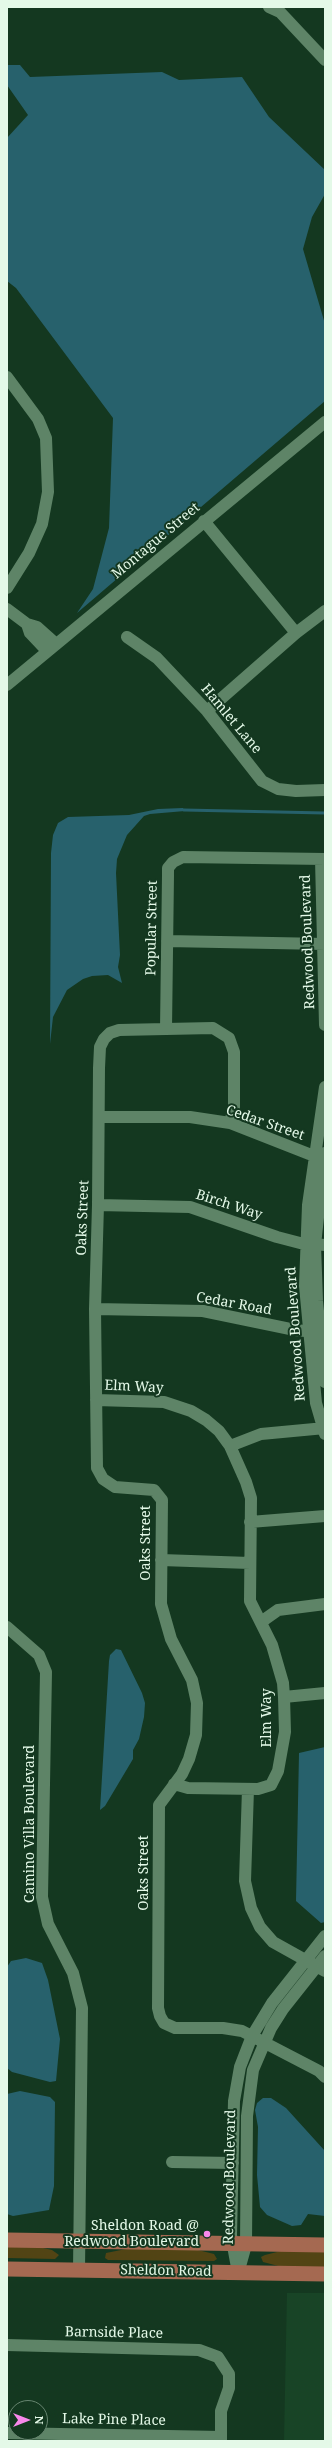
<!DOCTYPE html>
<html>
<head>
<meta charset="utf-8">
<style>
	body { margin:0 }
	#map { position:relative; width:332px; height:2448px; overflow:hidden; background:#143820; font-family:"Noto Serif",serif }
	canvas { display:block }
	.frame { position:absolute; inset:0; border:8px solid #e4f9e8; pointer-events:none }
	.north { position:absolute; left:8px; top:2400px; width:40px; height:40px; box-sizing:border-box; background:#143820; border:1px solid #678570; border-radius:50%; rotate:90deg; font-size:11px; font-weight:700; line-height:16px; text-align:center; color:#e4f9e8 }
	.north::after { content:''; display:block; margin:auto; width:14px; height:18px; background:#f888eb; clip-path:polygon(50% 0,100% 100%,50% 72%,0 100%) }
</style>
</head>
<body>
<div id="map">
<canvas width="332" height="2448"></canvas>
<div class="frame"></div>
<div class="north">N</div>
</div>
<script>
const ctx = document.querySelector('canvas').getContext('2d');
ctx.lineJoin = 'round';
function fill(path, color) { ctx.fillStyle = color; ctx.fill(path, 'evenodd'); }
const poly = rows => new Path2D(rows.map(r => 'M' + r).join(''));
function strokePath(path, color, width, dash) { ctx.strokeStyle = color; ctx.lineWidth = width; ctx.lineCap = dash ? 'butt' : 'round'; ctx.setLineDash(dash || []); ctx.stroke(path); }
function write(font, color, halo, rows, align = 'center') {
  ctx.font = font + ' "Noto Serif",serif'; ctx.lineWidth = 4; ctx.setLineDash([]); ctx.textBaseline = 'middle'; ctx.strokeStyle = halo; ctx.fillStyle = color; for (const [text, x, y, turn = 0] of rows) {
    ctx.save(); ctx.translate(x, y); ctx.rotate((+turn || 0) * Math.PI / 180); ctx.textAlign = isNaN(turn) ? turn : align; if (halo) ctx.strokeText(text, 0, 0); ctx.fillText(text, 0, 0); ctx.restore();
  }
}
const built = poly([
	[287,2293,325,2293,325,2441,284,2441]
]);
const green = poly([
	[7,2245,30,2245,52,2250,59,2255,55,2259,7,2258],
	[136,2247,190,2248,214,2254,217,2259,214,2261,108,2260,105,2258,106,2253],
	[281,2251,325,2251,325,2269,286,2268,263,2262,261,2257,265,2255]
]);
const water = poly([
	[7,65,20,65,30,77,162,72,179,80,242,77,269,117,325,170,325,194,312,217,303,249,325,324,325,401,77,613,93,589,109,528,113,418,16,288,7,281,7,138,28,115,7,85],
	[183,808,185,811,150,814,144,816,127,835,117,859,116,873,120,955,118,967,122,983,108,975,92,976,83,979,67,990,53,1017,50,1044,51,853,53,835,58,823,68,817,129,815,158,809],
	[116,1649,121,1650,142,1693,145,1703,144,1717,139,1739,133,1750,133,1759,105,1806,100,1810,109,1661,110,1655],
	[325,1747,325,1922,321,1923,296,1901,299,1753],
	[26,1958,42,1963,48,1980,60,2039,56,2081,50,2082,12,2072,7,2068,7,1967,11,1961],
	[20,2091,50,2097,55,2102,54,2186,49,2210,13,2216,7,2214,7,2094],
	[263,2098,271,2098,286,2108,325,2151,325,2216,308,2214,301,2225,292,2226,267,2215,260,2207,257,2175,258,2127,255,2110,257,2103]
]);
const stream = poly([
	[184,810,325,813]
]);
const minor = poly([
	[269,7,280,12,325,60],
	[7,377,38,419,46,438,48,492,42,524,29,553,7,588],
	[204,521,296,633],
	[7,609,27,624,37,627,56,644],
	[27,624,30,633,47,651],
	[127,637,157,658,207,711,262,781,278,789,296,791,325,790],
	[7,685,325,422],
	[207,711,296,633,325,611],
	[321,859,325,1025],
	[167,941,325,944],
	[166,1029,168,875,168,868,173,862,183,857,325,859],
	[325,1087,308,1205,305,1286,316,1403,325,1434],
	[100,1117,190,1117,230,1123,309,1154,325,1156],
	[230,1123,234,1107,234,1052,229,1038,213,1028,119,1030,110,1033,104,1039,100,1047,99,1068,98,1205,95,1309,97,1468,103,1479,115,1487,154,1490,162,1500,161,1604,171,1639,192,1680,197,1703,196,1735,189,1759,182,1774,159,1805,158,2008,160,2016,164,2023,175,2028,223,2028,242,2031,319,2071,325,2077],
	[325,1153,315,1245,317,1301,325,1382],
	[98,1205,190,1207,277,1237,300,1243,325,1245],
	[95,1309,203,1311,295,1330,325,1333],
	[96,1400,164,1402,191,1411,206,1420,219,1431,230,1446,246,1482,251,1498,250,1601,272,1645,283,1683,284,1697,285,1732,278,1771,271,1785,258,1789,188,1788,174,1784],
	[230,1446,261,1434,325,1428],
	[250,1522,325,1516],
	[161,1560,250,1563],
	[261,1622,278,1610,325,1604],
	[7,1627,39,1655,46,1672,42,1897,48,1924,73,1973,82,2008,79,2270],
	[284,1697,325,1693],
	[248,1789,245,1881,251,1908,260,1927,273,1942,325,1971],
	[172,2162,233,2163],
	[239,2270,246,2245,247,2116,253,2070,271,2028,283,2009,325,1956],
	[238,2273,231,2235,234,2101,240,2067,252,2036,272,2003,325,1936],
	[7,2345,199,2350,218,2357,229,2374,229,2388,221,2411,221,2441],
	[7,2433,221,2437]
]);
const major = poly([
	[7,2240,325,2245],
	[7,2269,325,2274]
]);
const markers = [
	[207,2234,4,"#f888eb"]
];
const streetNames = [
	["Montague Street",156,541,-40],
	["Hamlet Lane",231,719,50],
	["Popular Street",152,928,-89],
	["Redwood Boulevard",308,942,-92],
	["Cedar Street",265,1123,19],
	["Birch Way",229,1205,18],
	["Oaks Street",83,1218,-88],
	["Cedar Road",234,1304,10],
	["Redwood Boulevard",296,1334,-94],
	["Elm Way",134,1387,3],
	["Oaks Street",146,1543,-90],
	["Elm Way",267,1718,-90],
	["Camino Villa Boulevard",30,1824,-90],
	["Oaks Street",144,1873,-90],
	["Redwood Boulevard",230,2177,-89],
	["Sheldon Road",166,2271,1],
	["Barnside Place",114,2333,1],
	["Lake Pine Place",114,2420,1]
];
const poiNames = [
	["Sheldon Road @",199,2226],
	["Redwood Boulevard",199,2242]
];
fill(built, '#184426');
fill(green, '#524414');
fill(water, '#27616c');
strokePath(stream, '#27616c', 3);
strokePath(minor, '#5e8467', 12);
strokePath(major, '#a56951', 15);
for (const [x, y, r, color] of markers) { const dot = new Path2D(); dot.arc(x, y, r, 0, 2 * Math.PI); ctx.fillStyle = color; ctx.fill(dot); strokePath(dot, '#143820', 1.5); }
write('14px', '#e4f9e8', '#143820', streetNames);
write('14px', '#e4f9e8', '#143820', poiNames, 'right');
</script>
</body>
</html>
